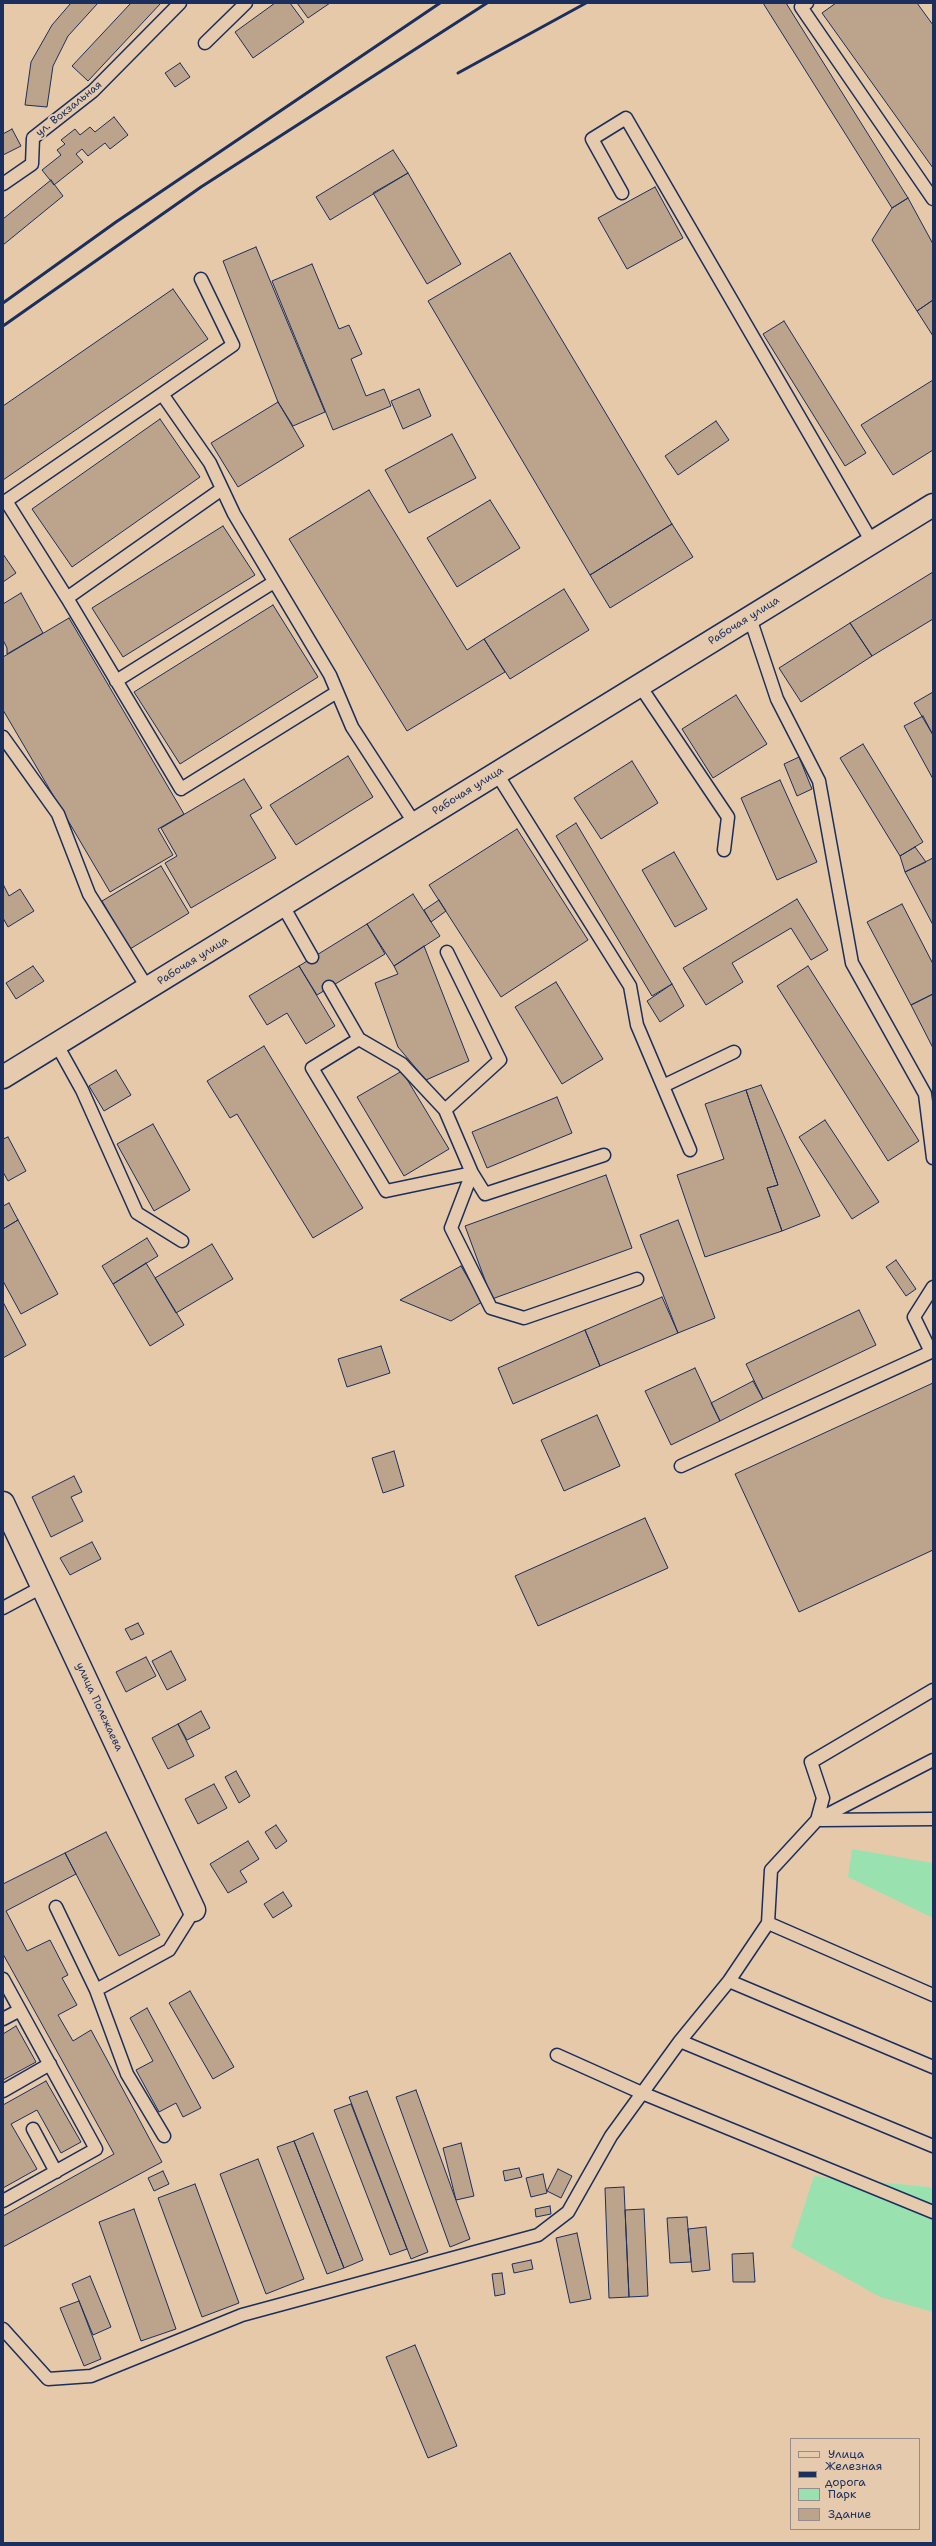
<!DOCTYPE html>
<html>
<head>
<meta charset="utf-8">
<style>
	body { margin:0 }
	#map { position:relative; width:936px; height:2546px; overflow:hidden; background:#e6c9a9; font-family:"Shantell Sans",sans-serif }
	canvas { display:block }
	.frame { position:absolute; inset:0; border:4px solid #1b2f5e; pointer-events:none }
	.legend { position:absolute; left:790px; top:2438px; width:130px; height:92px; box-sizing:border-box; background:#e5caad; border:1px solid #948c8d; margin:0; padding:5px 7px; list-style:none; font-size:12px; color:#1b2f5e }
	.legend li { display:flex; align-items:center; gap:8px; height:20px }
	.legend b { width:20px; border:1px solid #948c8d }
</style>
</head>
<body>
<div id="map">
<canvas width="936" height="2546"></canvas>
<div class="frame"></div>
<ul class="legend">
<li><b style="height:5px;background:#e5caad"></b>Улица</li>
<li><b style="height:5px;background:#1b2f5e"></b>Железная дорога</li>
<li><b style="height:11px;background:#99e2b0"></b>Парк</li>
<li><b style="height:11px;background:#bca38c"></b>Здание</li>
</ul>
</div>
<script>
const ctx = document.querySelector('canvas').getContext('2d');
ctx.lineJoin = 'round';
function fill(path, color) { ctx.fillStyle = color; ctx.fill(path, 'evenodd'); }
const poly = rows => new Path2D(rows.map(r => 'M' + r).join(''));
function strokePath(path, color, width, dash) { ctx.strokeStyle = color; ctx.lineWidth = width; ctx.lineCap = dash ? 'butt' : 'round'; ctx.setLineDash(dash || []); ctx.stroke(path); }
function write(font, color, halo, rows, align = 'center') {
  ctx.font = font + ' "Shantell Sans",sans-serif'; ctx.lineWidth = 4; ctx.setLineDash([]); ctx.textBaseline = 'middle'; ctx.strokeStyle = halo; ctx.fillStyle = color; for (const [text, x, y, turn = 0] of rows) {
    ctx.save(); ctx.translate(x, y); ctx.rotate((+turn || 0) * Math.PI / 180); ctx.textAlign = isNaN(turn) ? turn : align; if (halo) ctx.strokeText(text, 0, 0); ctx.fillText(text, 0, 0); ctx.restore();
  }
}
const green = poly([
	[852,1849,933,1863,933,1918,848,1877],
	[814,2176,929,2187,933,2189,933,2312,880,2297,791,2247]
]);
const building = poly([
	[71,3,98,3,68,36,53,66,47,107,25,105,31,62,52,25,71,3],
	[131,3,161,3,88,81,72,66,131,3],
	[275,3,290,3,304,22,253,58,235,32,275,3],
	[297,3,330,3,308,18,297,3],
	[763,3,786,3,908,198,892,208,763,3],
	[836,3,917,3,933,25,933,168,822,13,836,3],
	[180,63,190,77,175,87,165,73,180,63],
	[114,117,128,135,110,149,105,143,88,156,82,149,76,154,83,162,54,185,42,170,61,155,57,150,65,144,61,140,75,129,80,135,90,127,95,132,114,117],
	[12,129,21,146,3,155,3,134,12,129],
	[393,150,408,173,330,220,316,197,393,150],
	[408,173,461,264,427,284,373,193,408,173],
	[51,180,63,196,3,245,3,219,51,180],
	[655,187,683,238,627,269,598,218,655,187],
	[908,198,933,244,933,300,917,311,872,240,892,208,908,198],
	[256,247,325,412,293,426,278,402,223,261,256,247],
	[510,253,672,524,590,575,428,301,510,253],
	[312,264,339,329,349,325,362,354,351,359,366,396,384,389,391,406,333,430,272,281,312,264],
	[173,289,208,339,3,480,3,406,173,289],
	[933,300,933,336,917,311,933,300],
	[784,321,866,453,845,466,763,334,784,321],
	[933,380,933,450,893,475,861,425,933,380],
	[419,389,431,416,403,429,391,401,419,389],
	[278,402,304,446,238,487,211,443,278,402],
	[160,419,200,477,72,567,32,509,160,419],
	[716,421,729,440,678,475,665,456,716,421],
	[452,434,476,478,409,513,385,470,452,434],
	[369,490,467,650,484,639,505,672,407,731,289,539,369,490],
	[490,500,520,548,457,587,427,538,490,500],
	[672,524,693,557,610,608,590,575,672,524],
	[223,526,255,575,123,657,92,608,223,526],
	[3,554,16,573,3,582,3,554],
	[933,572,933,619,872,656,850,623,933,572],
	[564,589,589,630,510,679,484,639,564,589],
	[21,593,43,633,7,654,7,648,3,640,3,604,21,593],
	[273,605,318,677,180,764,134,692,273,605],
	[69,618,184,814,158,829,173,855,110,892,3,710,3,657,69,618],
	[850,623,872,656,801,702,779,668,850,623],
	[933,692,933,735,914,703,933,692],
	[736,695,767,744,713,778,682,729,736,695],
	[923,716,933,735,933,779,904,726,923,716],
	[863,744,923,842,900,856,840,758,863,744],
	[348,756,373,797,296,845,270,805,348,756],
	[799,757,812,789,797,796,784,764,799,757],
	[632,761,658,803,601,839,574,798,632,761],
	[244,779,262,808,250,815,276,858,191,908,165,863,177,856,161,828,244,779],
	[780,780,817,862,777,880,741,798,780,780],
	[576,823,672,984,652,996,556,836,576,823],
	[517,829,588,940,501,997,429,885,517,829],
	[915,847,926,862,905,872,900,856,915,847],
	[674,852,707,909,675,927,642,870,674,852],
	[933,858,933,925,905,872,933,858],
	[161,866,189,913,130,949,102,901,161,866],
	[3,884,9,896,20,889,34,911,8,927,3,918,3,884],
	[413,894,440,936,394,966,367,924,413,894],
	[797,899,828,950,811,960,791,928,732,963,743,982,706,1005,683,968,797,899],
	[439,900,446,911,431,922,424,910,439,900],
	[902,904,933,964,933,994,911,1005,867,922,902,904],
	[367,924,385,954,317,995,299,966,367,924],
	[424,946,469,1061,426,1080,398,1047,375,983,398,974,394,966,424,946],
	[33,966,44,981,16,999,6,983,33,966],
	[299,966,335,1026,306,1044,287,1013,267,1025,249,996,299,966],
	[808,966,919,1141,888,1161,777,986,808,966],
	[556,982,603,1059,562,1084,515,1007,556,982],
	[672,984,684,1006,660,1022,647,1001,672,984],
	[933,994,933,1048,911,1005,933,994],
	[264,1046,363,1208,313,1238,237,1114,230,1118,207,1081,264,1046],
	[116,1070,131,1095,104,1111,89,1086,116,1070],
	[402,1071,449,1149,404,1176,357,1097,402,1071],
	[761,1085,820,1216,782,1231,767,1188,778,1185,746,1090,761,1085],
	[746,1090,778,1185,767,1188,782,1231,705,1257,677,1175,724,1159,705,1104,746,1090],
	[557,1097,572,1133,487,1168,472,1132,557,1097],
	[825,1120,879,1202,852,1219,799,1137,825,1120],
	[153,1124,190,1190,154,1211,117,1144,153,1124],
	[8,1137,26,1171,8,1181,3,1172,3,1139,8,1137],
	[606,1175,632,1248,492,1299,465,1226,606,1175],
	[9,1203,18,1220,3,1229,3,1206,9,1203],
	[18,1220,58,1294,21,1314,3,1281,3,1229,18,1220],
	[678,1220,715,1318,678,1333,640,1235,678,1220],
	[147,1238,158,1256,113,1284,102,1266,147,1238],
	[212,1244,233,1279,176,1313,155,1278,212,1244],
	[896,1260,916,1289,906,1296,886,1267,896,1260],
	[146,1263,184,1325,150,1346,113,1284,146,1263],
	[461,1266,482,1302,451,1321,400,1300,461,1266],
	[662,1297,678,1333,600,1366,585,1330,662,1297],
	[3,1302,26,1345,3,1358,3,1302],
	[859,1310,876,1345,763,1399,746,1364,859,1310],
	[585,1330,600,1366,513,1404,498,1368,585,1330],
	[381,1346,390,1373,347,1387,338,1359,381,1346],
	[695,1368,720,1421,671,1445,645,1391,695,1368],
	[753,1381,763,1399,720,1421,711,1403,753,1381],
	[933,1383,933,1550,799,1612,735,1474,933,1383],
	[597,1415,620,1466,564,1491,541,1440,597,1415],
	[394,1451,404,1486,383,1493,372,1458,394,1451],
	[74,1476,82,1492,71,1497,83,1521,51,1537,32,1497,74,1476],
	[645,1518,668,1568,538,1626,515,1576,645,1518],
	[92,1542,101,1559,70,1575,60,1558,92,1542],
	[138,1623,144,1634,131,1640,125,1629,138,1623],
	[171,1651,186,1680,167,1690,152,1661,171,1651],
	[146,1657,156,1676,126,1692,116,1672,146,1657],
	[201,1711,210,1728,187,1740,178,1724,201,1711],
	[178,1724,194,1756,168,1769,152,1738,178,1724],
	[236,1771,250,1796,239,1803,225,1777,236,1771],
	[214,1784,227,1808,198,1824,185,1799,214,1784],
	[276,1825,287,1841,276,1849,265,1832,276,1825],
	[106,1832,160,1935,119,1956,65,1853,106,1832],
	[248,1841,259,1859,240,1871,247,1882,228,1893,210,1864,248,1841],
	[65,1853,76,1874,6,1911,27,1951,50,1940,68,1975,62,1978,77,2005,58,2015,73,2041,91,2030,162,2162,3,2247,3,2216,114,2154,3,1954,3,1884,65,1853],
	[283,1892,292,1906,273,1918,264,1904,283,1892],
	[190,1991,234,2067,213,2079,169,2003,190,1991],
	[147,2008,201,2108,183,2117,176,2103,159,2112,136,2070,153,2061,130,2018,147,2008],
	[16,2026,36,2062,3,2080,3,2034,16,2026],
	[46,2081,81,2142,61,2153,37,2110,11,2124,37,2169,3,2188,3,2105,46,2081],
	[416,2090,470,2239,450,2247,396,2097,416,2090],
	[367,2091,428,2252,411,2259,349,2097,367,2091],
	[351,2104,407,2249,390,2255,334,2110,351,2104],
	[313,2133,363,2260,344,2268,294,2141,313,2133],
	[294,2141,344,2268,327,2274,277,2147,294,2141],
	[461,2143,474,2196,456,2200,443,2148,461,2143],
	[258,2159,304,2279,266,2294,220,2174,258,2159],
	[519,2168,522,2177,505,2181,503,2171,519,2168],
	[558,2169,572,2176,561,2198,547,2191,558,2169],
	[163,2171,169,2184,154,2191,148,2178,163,2171],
	[543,2174,547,2193,531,2197,526,2178,543,2174],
	[195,2184,239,2303,202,2317,158,2198,195,2184],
	[624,2187,629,2297,609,2298,605,2188,624,2187],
	[550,2206,551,2214,536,2217,535,2209,550,2206],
	[134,2209,176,2329,141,2341,99,2222,134,2209],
	[644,2209,648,2296,629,2297,625,2210,644,2209],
	[687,2217,691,2262,670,2263,667,2218,687,2217],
	[706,2227,710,2270,692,2272,688,2229,706,2227],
	[577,2233,591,2299,570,2303,556,2238,577,2233],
	[753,2253,755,2282,733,2282,732,2254,753,2253],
	[531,2260,533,2269,514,2273,512,2264,531,2260],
	[502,2273,505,2294,495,2296,492,2274,502,2273],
	[90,2276,111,2327,93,2335,72,2284,90,2276],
	[79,2301,101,2359,84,2366,60,2308,79,2301],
	[415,2345,457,2446,428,2458,386,2357,415,2345]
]);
const service = poly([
	[807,3,801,7,933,199],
	[205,43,246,3],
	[3,184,32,164,33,138,93,91,180,3],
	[622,193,592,139,626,118,872,542],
	[201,279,233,345,162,394,210,463,234,514,330,675,352,727,415,824],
	[6,501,67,598,181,789,337,692],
	[3,503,162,394],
	[67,598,222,489],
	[750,618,777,699,819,781,852,963,925,1094,933,1158],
	[116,681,274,582],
	[640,686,728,817,724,850],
	[3,737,58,814,89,894,148,989],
	[497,774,630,986,637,1025,690,1150],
	[283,906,312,957],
	[329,987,359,1039,312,1068,386,1191,472,1173,485,1194,604,1155],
	[359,1039,402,1064,445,1110,472,1173,451,1228,491,1308,524,1318,637,1279],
	[57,1045,82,1090,137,1213,182,1241],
	[663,1086,734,1052],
	[445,1110,500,1060,447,952],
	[931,1352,914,1317,933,1287],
	[681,1466,933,1351],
	[3,1608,42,1587],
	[817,1820,933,1760],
	[821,1820,933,1819],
	[56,1907,96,1990,127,2074,164,2136],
	[768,1923,933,1995],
	[3,1979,96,2149,3,2201],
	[729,1981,933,2067],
	[96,1990,169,1950,194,1910],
	[3,2019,20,2010],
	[680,2041,933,2146],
	[557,2055,642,2093,933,2212],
	[3,2091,50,2064],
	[33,2129,56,2172],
	[3,2329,48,2379,91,2376,242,2315,538,2235,568,2212,611,2136,680,2041,729,1981,768,1923,771,1870,817,1820,823,1798,811,1762,933,1690]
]);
const minor = poly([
	[3,1503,194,1910]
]);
const tertiary = poly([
	[3,1077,933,505]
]);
const rail = poly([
	[458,73,586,3],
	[3,303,116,222,440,3],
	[3,326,201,187,487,3]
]);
const streetNames = [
	["ул. Вокзальная",69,109,-39],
	["Рабочая улица",744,621,-32],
	["Рабочая улица",468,791,-32],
	["Рабочая улица",193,961,-32],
	["улица Полежаева",99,1707,65]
];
fill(green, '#99e2b0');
fill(building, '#bca38c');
strokePath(building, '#1b2f5e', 1);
strokePath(service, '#1b2f5e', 15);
strokePath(minor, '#1b2f5e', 25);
strokePath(tertiary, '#1b2f5e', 25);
strokePath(service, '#e5caad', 12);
strokePath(minor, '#e5caad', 22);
strokePath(tertiary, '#e5caad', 22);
strokePath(rail, '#1b2f5e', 3);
write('11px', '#1b2f5e', '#e5caad', streetNames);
</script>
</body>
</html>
